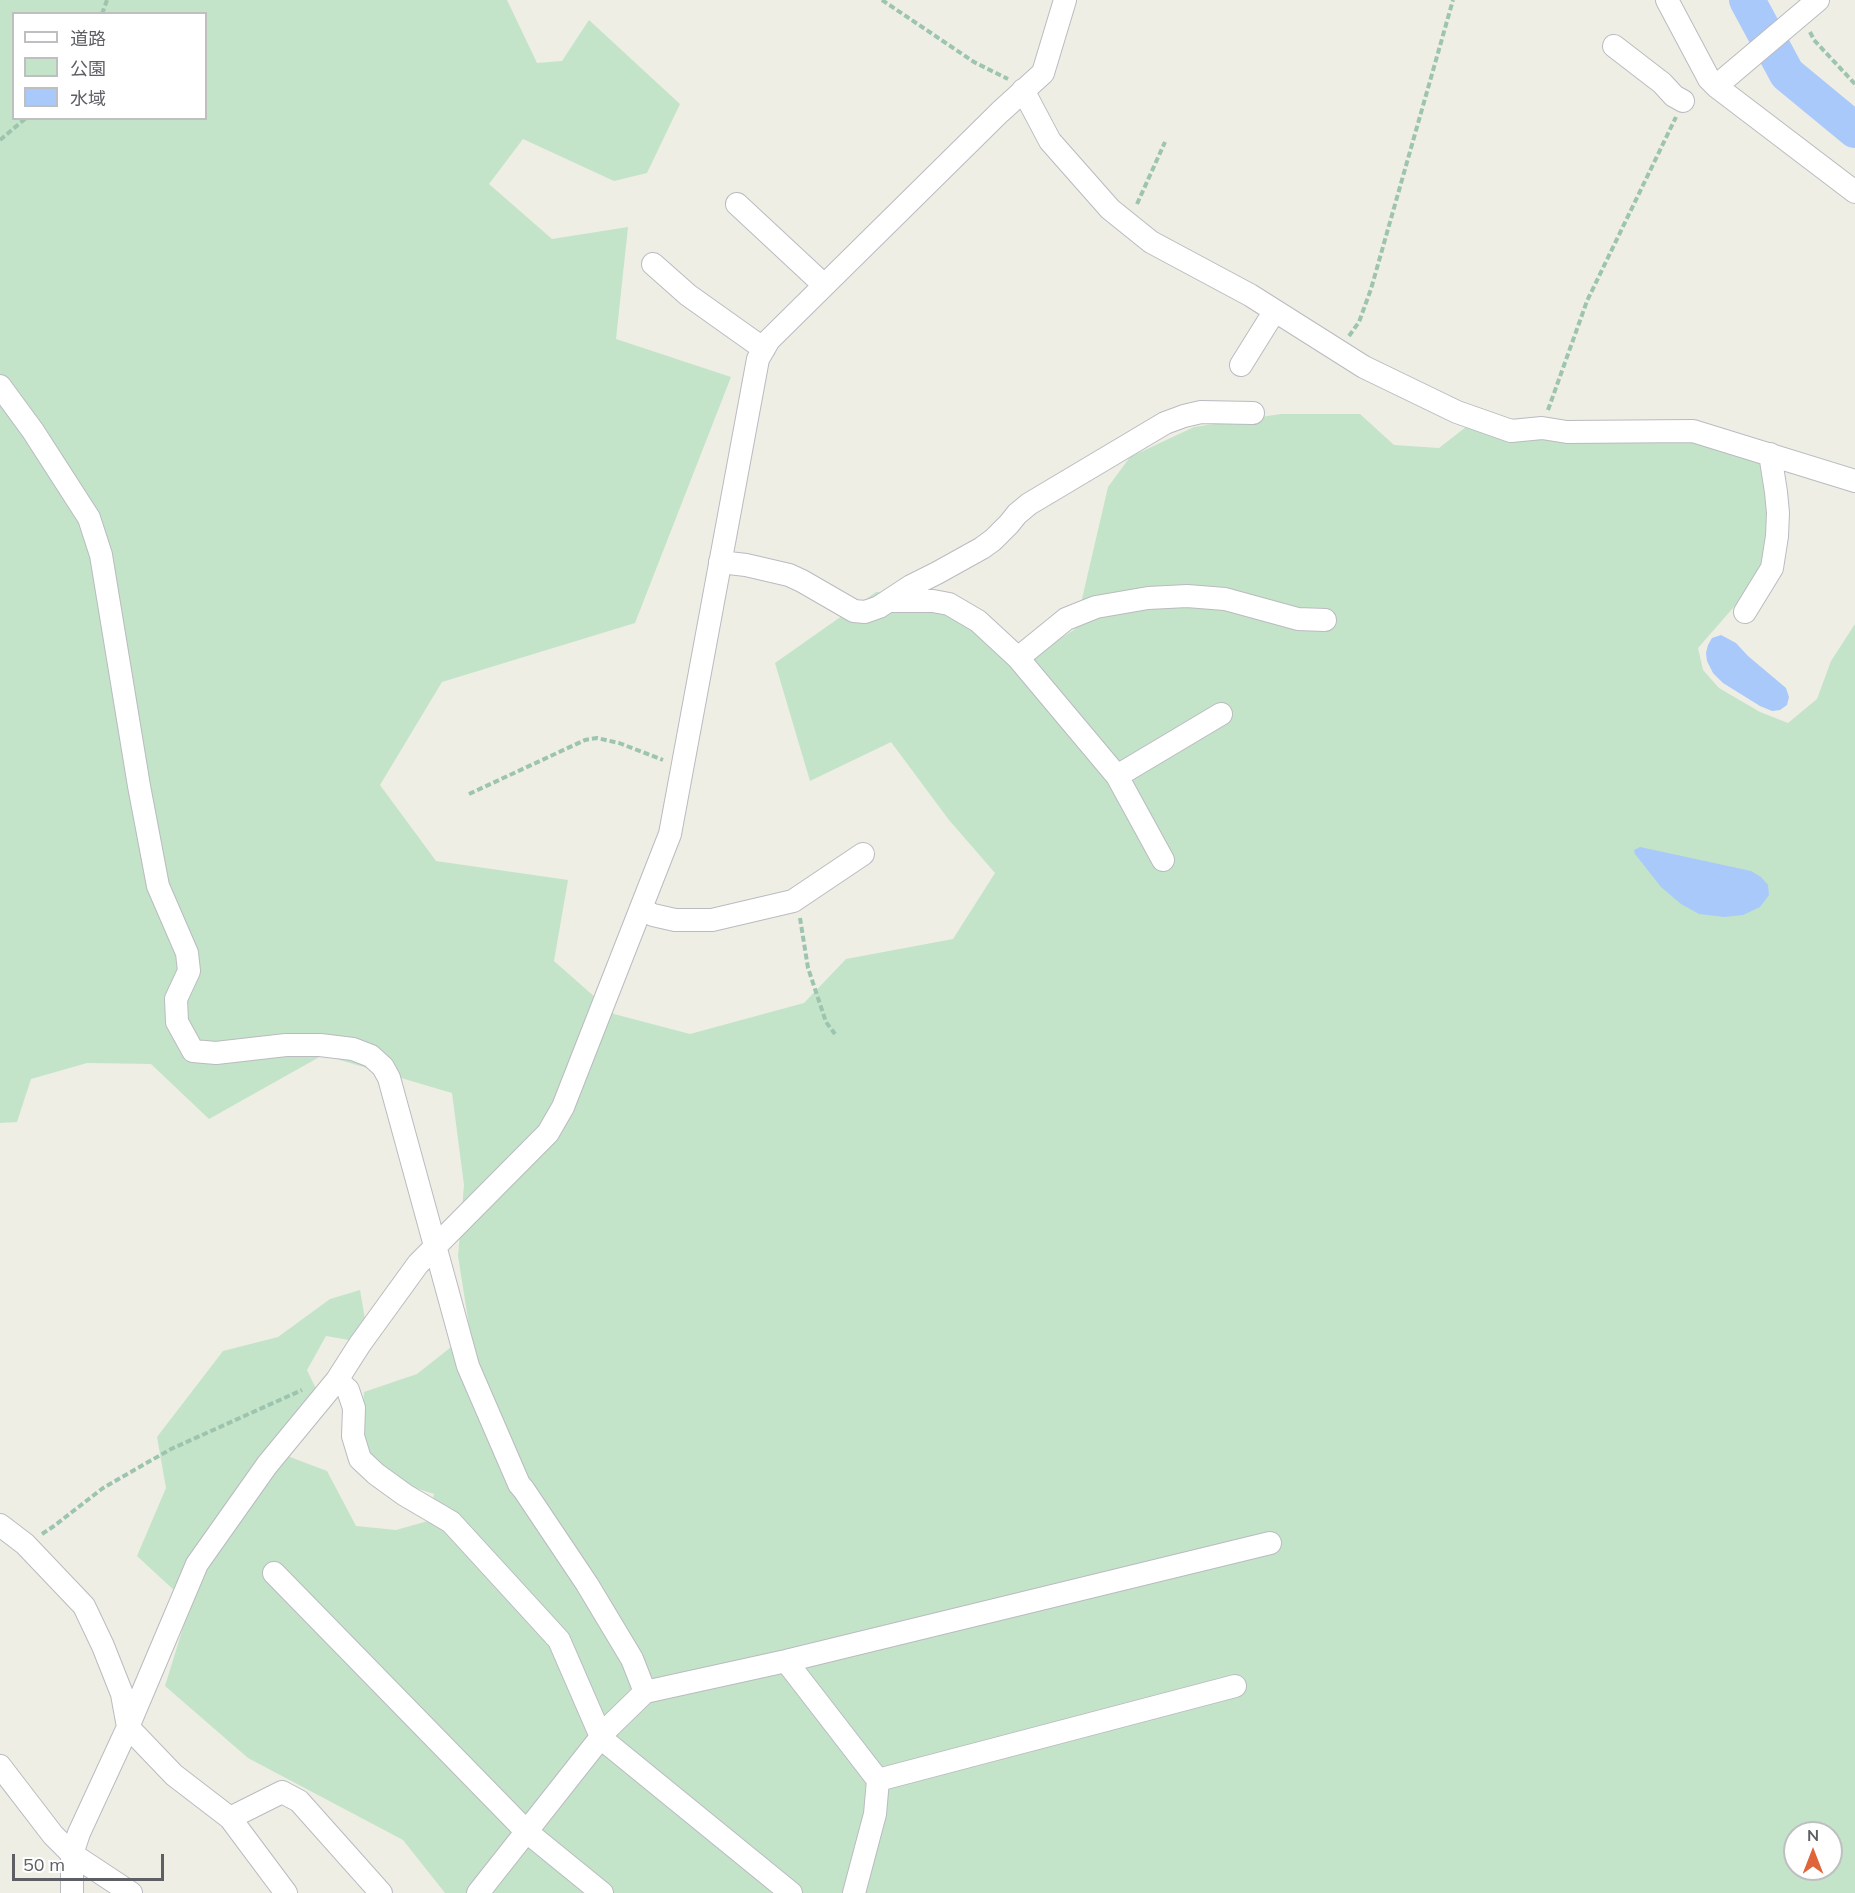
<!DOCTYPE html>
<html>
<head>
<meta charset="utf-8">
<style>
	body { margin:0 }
	#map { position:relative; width:1855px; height:1893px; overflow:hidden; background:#eeeee5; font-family:Mulish,"Noto Sans JP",sans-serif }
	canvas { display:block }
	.legend { position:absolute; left:12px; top:12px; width:195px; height:108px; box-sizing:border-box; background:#fff; border:2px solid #bebfc1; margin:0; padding:8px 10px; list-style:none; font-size:18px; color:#5d5f65 }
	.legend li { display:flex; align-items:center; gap:12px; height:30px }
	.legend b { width:30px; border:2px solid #bebfc1 }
	.north { position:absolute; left:1783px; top:1821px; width:60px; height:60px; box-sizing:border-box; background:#fff; border:2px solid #bebfc1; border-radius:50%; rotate:0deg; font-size:16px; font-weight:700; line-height:24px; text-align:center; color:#5d5f65 }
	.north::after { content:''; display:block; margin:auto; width:21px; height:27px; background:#df643a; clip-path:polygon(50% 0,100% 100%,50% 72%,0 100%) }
	.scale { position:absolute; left:12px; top:1854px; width:152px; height:27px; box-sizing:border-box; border:3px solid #5d5f65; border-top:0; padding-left:8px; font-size:18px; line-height:21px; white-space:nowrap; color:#5d5f65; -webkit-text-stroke:4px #fff; paint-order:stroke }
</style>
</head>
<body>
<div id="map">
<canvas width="1855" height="1893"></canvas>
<ul class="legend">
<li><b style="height:8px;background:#fff"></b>道路</li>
<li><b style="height:16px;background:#c3e4c9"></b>公園</li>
<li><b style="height:16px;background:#a9c9fa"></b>水域</li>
</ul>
<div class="north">N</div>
<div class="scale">50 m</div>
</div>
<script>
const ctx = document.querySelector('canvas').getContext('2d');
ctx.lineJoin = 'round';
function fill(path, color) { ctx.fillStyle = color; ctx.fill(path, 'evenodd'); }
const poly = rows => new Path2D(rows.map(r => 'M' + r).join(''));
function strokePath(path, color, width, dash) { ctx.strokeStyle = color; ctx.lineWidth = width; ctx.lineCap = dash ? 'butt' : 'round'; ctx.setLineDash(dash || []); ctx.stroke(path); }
const green = poly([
	[0,0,507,0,537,63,562,61,589,20,680,104,647,173,614,181,523,139,489,184,552,239,628,227,616,339,731,377,635,623,442,682,380,785,436,861,568,880,554,961,614,1014,690,1034,804,1003,846,959,953,939,995,873,949,820,891,742,810,781,775,663,876,592,944,596,1016,668,1075,629,1108,487,1130,457,1194,427,1281,414,1360,414,1394,445,1439,448,1466,427,1592,441,1691,436,1766,457,1773,493,1768,568,1698,648,1703,670,1719,688,1760,712,1788,723,1817,699,1831,661,1855,624,1855,1893,445,1893,403,1840,248,1758,165,1686,190,1605,137,1556,166,1488,157,1437,223,1351,278,1337,330,1299,360,1290,365,1319,349,1340,326,1336,307,1370,319,1395,279,1443,290,1457,327,1471,356,1526,396,1530,428,1521,434,1494,403,1484,381,1469,365,1447,361,1433,364,1392,417,1374,470,1332,458,1256,464,1185,452,1093,323,1055,209,1119,151,1064,87,1063,31,1079,17,1122,0,1123],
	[14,14,206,14,206,118,14,118],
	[1795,1833,1831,1833,1831,1869,1795,1869]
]);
const water = poly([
	[1721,635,1736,643,1748,656,1786,688,1789,697,1787,705,1780,710,1772,711,1760,706,1723,683,1713,673,1707,661,1706,653,1708,645,1712,638],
	[1640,847,1751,871,1761,877,1768,885,1769,895,1760,907,1743,915,1724,917,1699,914,1681,904,1661,887,1635,854,1634,850]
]);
const river = poly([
	[1747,0,1787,74,1855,130]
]);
const path = poly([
	[882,0,974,62,1008,79],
	[102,14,107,0],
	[1810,32,1814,40,1855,84],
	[0,140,26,118],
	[1137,204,1165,142],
	[1349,336,1359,322,1371,289,1453,0],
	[1548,410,1587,301,1676,117],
	[469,794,585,740,597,738,619,743,663,760],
	[800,918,808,968,826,1022,835,1034],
	[42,1534,54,1526,103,1488,171,1449,302,1390]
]);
const minor = poly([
	[1667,0,1709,79,1717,87,1855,192],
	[1614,46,1662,83,1674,96,1683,101],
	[1721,82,1818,0],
	[1023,90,1050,141,1110,209,1151,242,1250,295,1364,367,1457,412,1511,431,1542,428,1567,432,1693,431,1855,481],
	[737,204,824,285],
	[653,264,688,295,764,349],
	[1241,365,1274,312],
	[0,386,33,431,89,518,101,555,139,786,158,886,187,953,189,971,176,999,177,1022,193,1051,216,1053,286,1045,320,1045,353,1049,371,1056,383,1067,389,1078,468,1366,519,1484,524,1490,587,1584,632,1659,645,1692],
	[720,562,746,565,789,575,802,581,854,611,865,612,879,607,911,586,937,573,982,548,993,540,1009,524,1017,514,1029,504,1165,423,1184,416,1201,412,1253,413],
	[889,601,933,601,949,604,978,621,1018,658,1117,776,1163,860],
	[1745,612,1772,568,1777,536,1778,513,1776,492,1770,454],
	[1018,658,1066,619,1096,607,1148,598,1187,596,1225,599,1298,619,1325,620],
	[1117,776,1221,714],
	[641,909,653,915,675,920,712,920,793,901,863,854],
	[337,1380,348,1390,354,1408,353,1436,360,1459,376,1474,405,1495,451,1522,559,1640,602,1739,791,1893],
	[0,1525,25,1544,84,1606,103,1646,122,1694,128,1727,174,1775,230,1818,286,1893],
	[274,1573,527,1832,602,1893],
	[786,1661,878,1780,875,1814,854,1893],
	[0,1766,53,1835,72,1854,131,1893],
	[878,1780,1235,1686],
	[230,1818,282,1792,299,1801,381,1893],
	[72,1893,72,1854,79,1833,128,1727,197,1564,267,1465,337,1380,360,1344,418,1264,548,1133,563,1107,670,834,758,359,769,340,1000,112,1043,73,1065,0],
	[478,1893,609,1727,645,1692,786,1661,1270,1543]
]);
fill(green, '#c3e4c9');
fill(water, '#a9c9fa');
strokePath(river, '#a9c9fa', 36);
strokePath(minor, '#babbc0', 24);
strokePath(path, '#9dc4af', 4, [6, 3]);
strokePath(minor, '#fff', 22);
</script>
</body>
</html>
